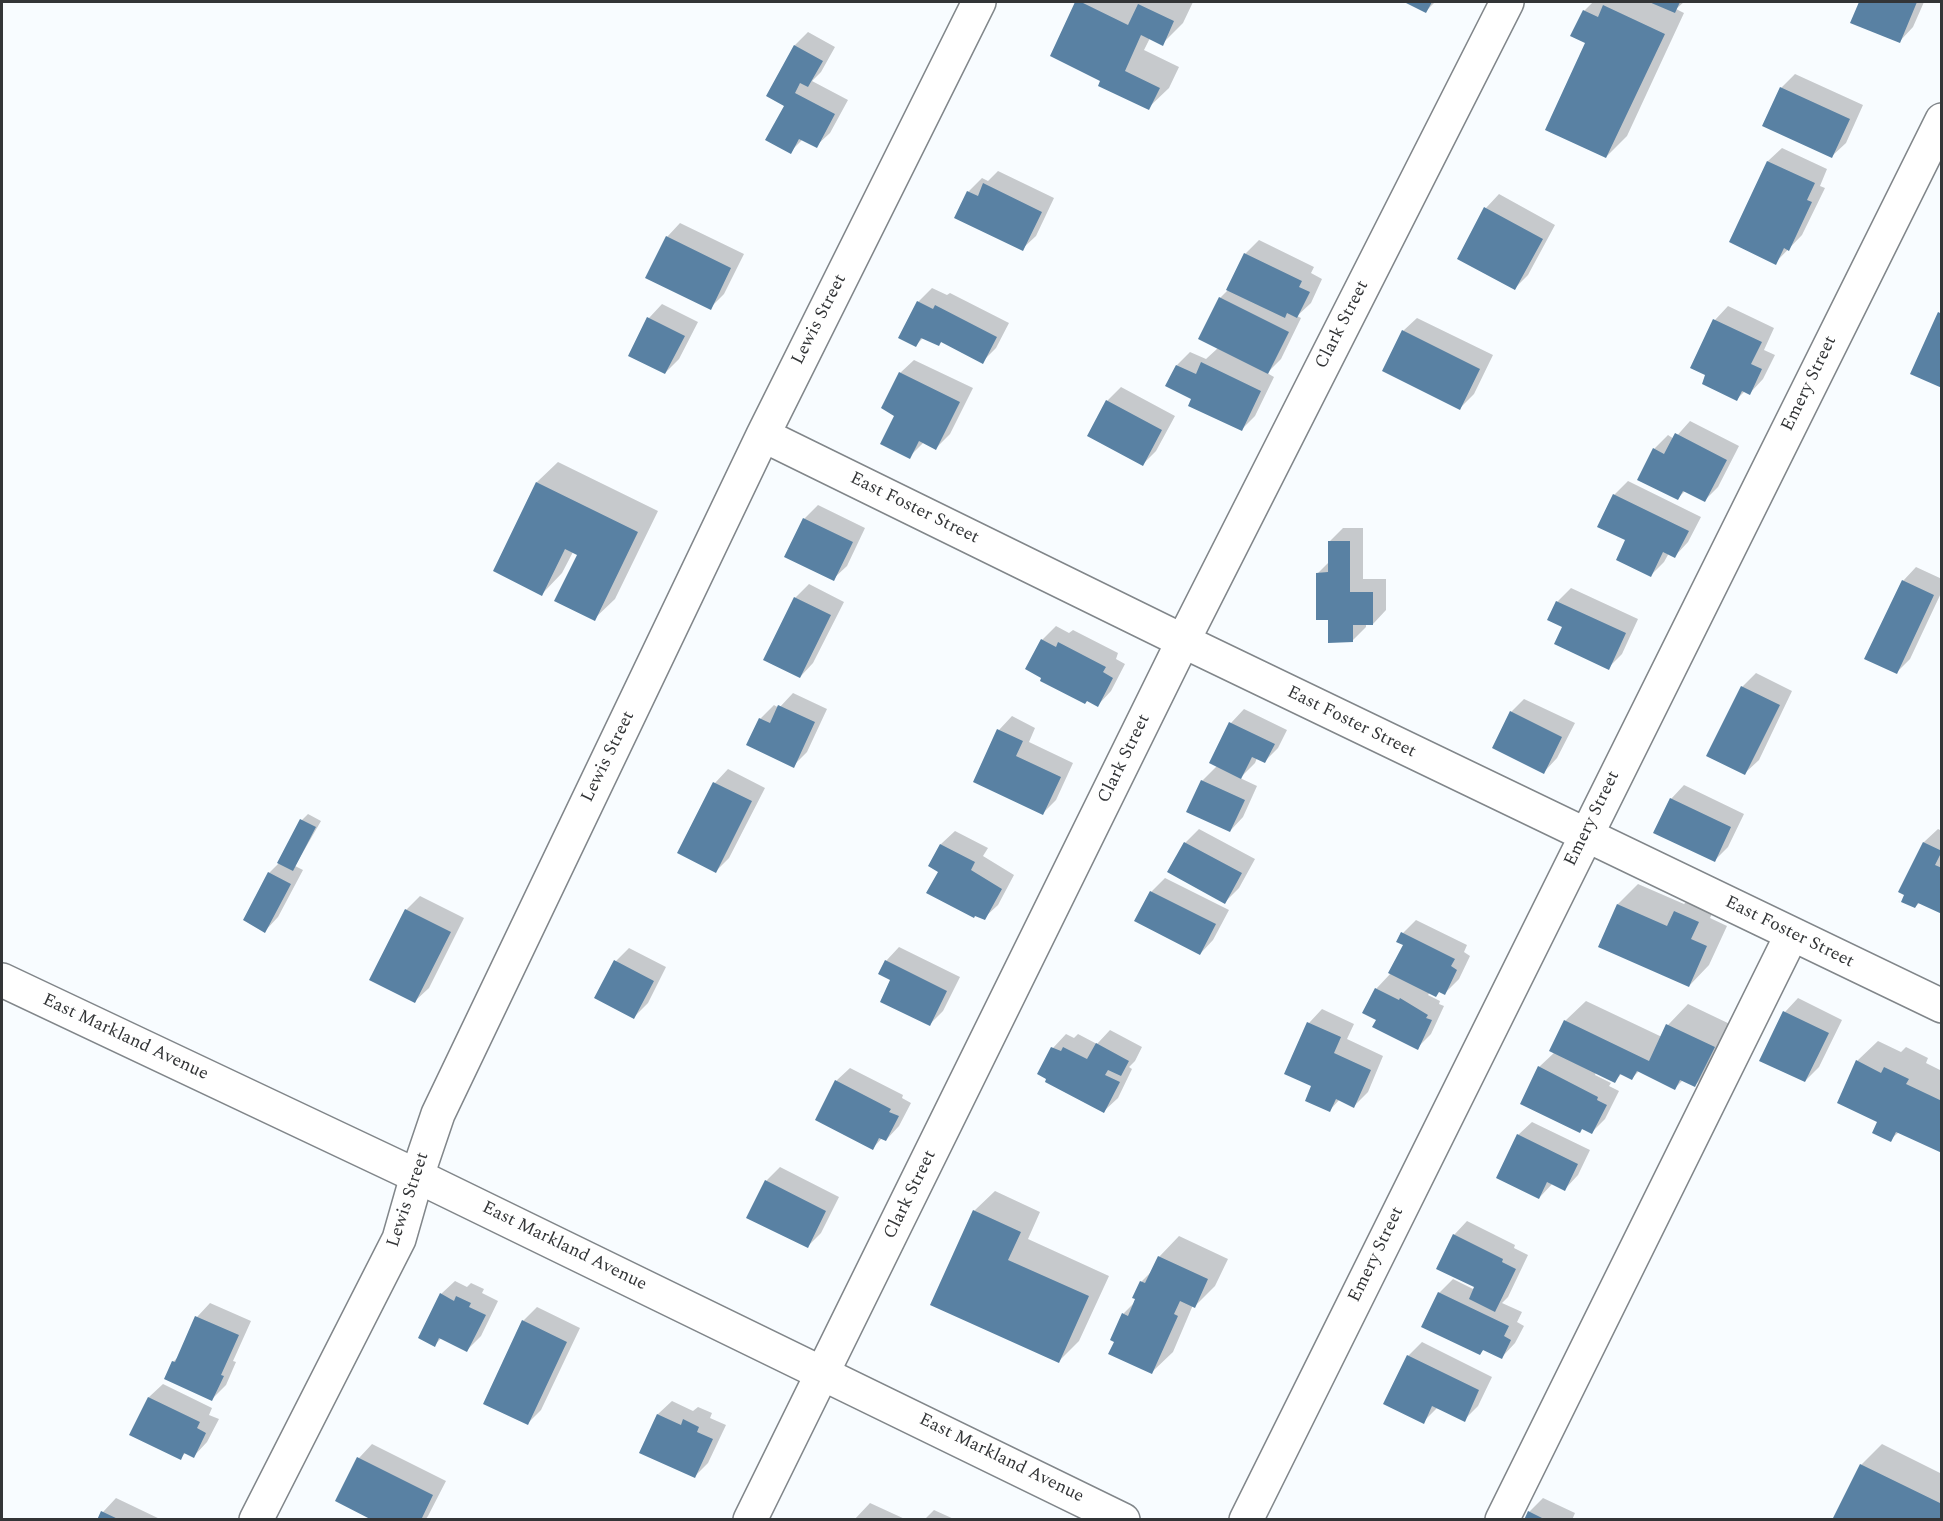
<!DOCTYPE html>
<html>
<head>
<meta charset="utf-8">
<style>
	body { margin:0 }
	#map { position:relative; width:1943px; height:1521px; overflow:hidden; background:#f8fcff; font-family:Spectral,serif }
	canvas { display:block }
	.frame { position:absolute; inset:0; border:3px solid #333537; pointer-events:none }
</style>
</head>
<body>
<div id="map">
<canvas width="1943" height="1521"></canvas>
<div class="frame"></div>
</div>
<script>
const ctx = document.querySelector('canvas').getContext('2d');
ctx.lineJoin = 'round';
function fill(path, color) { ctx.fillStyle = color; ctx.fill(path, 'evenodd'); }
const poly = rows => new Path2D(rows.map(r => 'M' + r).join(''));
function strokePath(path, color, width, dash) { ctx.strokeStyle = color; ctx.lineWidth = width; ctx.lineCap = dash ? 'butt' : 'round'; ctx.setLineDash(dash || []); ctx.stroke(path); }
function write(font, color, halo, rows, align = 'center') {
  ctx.font = font + ' Spectral,serif'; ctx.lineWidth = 6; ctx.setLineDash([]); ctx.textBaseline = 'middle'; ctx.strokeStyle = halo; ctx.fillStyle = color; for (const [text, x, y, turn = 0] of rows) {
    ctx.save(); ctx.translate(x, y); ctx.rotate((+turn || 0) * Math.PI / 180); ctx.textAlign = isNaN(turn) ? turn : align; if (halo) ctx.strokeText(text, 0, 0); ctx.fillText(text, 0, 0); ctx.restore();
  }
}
const shadow = poly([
	[1077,2,1193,2,1183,23,1162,44,1150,38,1144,50,1179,67,1169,88,1148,108,1102,80,1052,56],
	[1407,2,1435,2,1425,12],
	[1593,2,1684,2,1676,9,1684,13,1627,136,1606,157,1587,42,1584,11],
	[1860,2,1924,2,1913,27,1900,41,1852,22],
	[808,32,835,47,821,72,812,81,848,100,830,133,816,146,803,139,790,152,786,106,768,96,795,45],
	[1795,74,1863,105,1846,143,1832,156,1781,88],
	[1782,148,1827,169,1820,186,1825,188,1802,235,1775,263,1731,241,1768,161],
	[998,171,1054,198,1036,236,1022,249,968,192,982,178,988,181],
	[1499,194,1555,225,1528,275,1515,288,1486,208],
	[680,223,744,254,724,294,710,308,667,237],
	[1259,240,1314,267,1311,273,1322,279,1311,303,1297,316,1301,318,1281,359,1267,373,1274,377,1255,416,1242,429,1193,398,1177,365,1190,352,1206,359,1218,348,1220,298,1228,290,1245,254],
	[932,288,947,295,950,293,1009,323,996,348,982,362,942,341,939,344,924,337,916,345,918,302],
	[662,304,698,322,679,359,665,373,649,318],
	[1728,306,1774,328,1764,350,1775,355,1763,379,1750,393,1745,391,1737,399,1707,375,1692,367,1715,320],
	[1417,318,1493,355,1474,394,1460,408,1403,331],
	[914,360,973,388,950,434,936,448,924,442,909,457,896,415,900,373],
	[1121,387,1175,416,1156,451,1143,464,1107,401],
	[1690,421,1739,446,1718,487,1705,500,1686,490,1678,498,1654,449,1668,435,1674,439],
	[558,462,658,511,615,599,594,619,579,554,573,552,562,573,542,594,495,570,537,482],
	[1628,481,1701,517,1688,542,1675,556,1669,553,1664,562,1651,575,1627,540,1614,495],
	[818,505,865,528,847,566,833,579,804,519],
	[1343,528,1363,528,1363,579,1386,579,1386,610,1373,624,1366,624,1366,627,1352,641,1329,619,1318,573,1329,562,1329,542],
	[1916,567,1942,579,1942,591,1910,659,1896,673,1903,581],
	[809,584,844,602,813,663,800,677,795,598],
	[1571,588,1638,619,1622,654,1608,668,1557,602],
	[1056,626,1069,633,1073,630,1118,653,1116,659,1125,664,1111,691,1098,705,1042,640],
	[1756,673,1792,691,1759,760,1745,773,1742,687],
	[793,693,827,709,807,752,793,766,760,719,774,705,779,708],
	[1524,699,1575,723,1557,758,1544,772,1511,712],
	[1244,709,1287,730,1278,748,1265,761,1257,758,1255,763,1240,778,1257,786,1243,817,1230,831,1188,811,1202,781,1218,765,1231,723],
	[1012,716,1035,728,1029,742,1073,763,1056,800,1043,813,999,730],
	[728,769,765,788,729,858,716,871,679,853,715,783],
	[1684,785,1744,814,1728,847,1714,861,1671,799],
	[308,814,321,821,295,866,303,870,278,917,265,931,269,873,279,863,302,820],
	[1199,829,1255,859,1239,888,1225,902,1185,843],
	[1938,829,1942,831,1942,912,1920,902,1915,907,1906,894,1900,891,1924,842],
	[955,831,988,848,983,856,1014,875,998,905,984,918,940,871,930,866,941,844],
	[1165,878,1229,910,1213,940,1200,954,1151,892],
	[1638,884,1684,904,1696,892,1718,902,1710,918,1727,926,1709,965,1689,986,1600,946,1618,904],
	[420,896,464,918,429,988,415,1001,406,910],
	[1416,920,1467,945,1464,952,1470,956,1459,979,1445,993,1440,991,1430,992,1428,995,1440,1001,1439,1004,1444,1006,1431,1034,1417,1048,1378,1019,1376,989,1391,973,1405,945,1403,933],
	[899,947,960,977,943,1011,930,1024,892,980,886,961],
	[629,948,666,967,648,1003,634,1017,616,961],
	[1798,998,1842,1020,1819,1067,1805,1081,1785,1012],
	[1586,1001,1662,1037,1668,1025,1688,1004,1734,1026,1716,1065,1695,1085,1683,1080,1675,1088,1639,1071,1632,1078,1622,1073,1615,1081,1596,1072,1595,1075,1611,1083,1609,1086,1619,1091,1605,1119,1592,1132,1539,1067,1555,1052,1565,1021],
	[1322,1009,1354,1024,1347,1039,1383,1056,1368,1092,1354,1106,1340,1099,1330,1110,1313,1085,1309,1023],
	[1110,1030,1142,1047,1135,1061,1129,1067,1132,1069,1118,1098,1104,1111,1039,1073,1053,1048,1066,1034,1074,1038,1078,1034,1097,1044],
	[1878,1041,1901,1052,1906,1047,1928,1058,1926,1063,1942,1071,1942,1151,1899,1132,1890,1140,1879,1121,1857,1061],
	[850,1068,903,1095,902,1098,911,1103,899,1126,886,1140,882,1138,873,1148,836,1081],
	[1532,1122,1590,1150,1578,1175,1565,1189,1553,1183,1539,1198,1518,1135],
	[780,1167,839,1197,821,1233,808,1246,766,1181],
	[995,1191,1040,1212,1028,1239,1109,1276,1079,1341,1058,1362,974,1211],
	[1467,1221,1515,1245,1514,1248,1528,1255,1508,1297,1502,1303,1522,1312,1517,1322,1524,1326,1515,1343,1502,1357,1484,1349,1480,1353,1439,1293,1453,1279,1475,1290,1476,1287,1454,1235],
	[1179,1236,1228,1259,1215,1286,1195,1306,1193,1305,1173,1352,1152,1372,1116,1341,1123,1314,1136,1301,1141,1282,1153,1270,1159,1257],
	[455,1281,467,1287,471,1283,484,1289,482,1293,498,1301,481,1336,467,1350,442,1337,435,1345,441,1294],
	[210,1303,251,1321,233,1361,236,1362,226,1385,212,1399,173,1362,180,1355,197,1317],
	[537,1307,580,1328,541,1410,528,1423,523,1321],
	[1422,1342,1492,1377,1478,1406,1464,1420,1437,1408,1423,1422,1408,1356],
	[163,1384,212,1408,209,1415,219,1419,207,1442,194,1456,186,1452,181,1458,131,1434,149,1397],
	[672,1401,693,1411,698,1407,712,1413,710,1418,726,1425,708,1463,694,1477,641,1452,658,1414],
	[372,1444,446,1481,428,1516,425,1520,395,1520,391,1517,389,1520,375,1520,359,1458],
	[1882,1444,1942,1474,1942,1520,1861,1465],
	[116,1498,162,1520,99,1520,103,1512],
	[1543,1498,1575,1513,1572,1520,1525,1520,1529,1512],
	[870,1503,907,1520,854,1520],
	[934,1510,956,1520,924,1520]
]);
const building = poly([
	[1075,2,1081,2,1128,25,1138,4,1174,21,1163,46,1141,35,1125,71,1160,88,1149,110,1098,86,1100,81,1050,56],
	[1404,2,1432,2,1426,13],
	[1649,2,1680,2,1675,13],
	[1859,2,1917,2,1900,43,1850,23],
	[1603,5,1665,34,1606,158,1545,130,1585,43,1570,36,1583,10,1598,17],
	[794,45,823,61,808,87,800,83,795,93,835,114,817,148,799,139,791,154,765,140,784,106,766,96],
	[1780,87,1850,119,1832,158,1762,126],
	[1767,161,1815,183,1807,200,1812,202,1789,251,1784,248,1776,265,1729,242],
	[983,183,1042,212,1023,251,954,218,967,191,978,196],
	[1484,207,1543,239,1515,290,1457,259],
	[666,236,731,268,711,310,645,278],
	[1244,253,1302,281,1299,287,1310,292,1297,318,1287,313,1285,318,1226,290],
	[1219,297,1289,332,1268,374,1198,339],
	[917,301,933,309,935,305,997,337,983,364,941,342,939,346,921,338,916,347,898,338],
	[1938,312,1942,314,1942,388,1910,374],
	[647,317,685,336,665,374,628,356],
	[1713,319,1762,342,1751,364,1762,369,1750,395,1742,391,1737,401,1702,384,1705,375,1690,368],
	[1402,330,1480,369,1460,410,1382,371],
	[1201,362,1261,391,1242,431,1188,406,1191,399,1165,386,1176,365,1196,374],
	[899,372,960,402,936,450,919,441,910,459,880,444,894,416,881,408],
	[1106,400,1162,430,1143,466,1087,436],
	[1675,433,1727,460,1705,502,1683,491,1678,500,1637,480,1653,448,1664,454],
	[536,482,638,532,595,621,554,601,577,555,565,549,542,596,493,571],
	[1613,494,1689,531,1675,558,1663,552,1651,577,1616,560,1625,540,1597,527],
	[803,518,853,542,834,581,784,557],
	[1328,541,1350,541,1350,592,1373,592,1373,625,1353,625,1353,642,1328,643,1328,620,1316,620,1316,573,1328,572],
	[1902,580,1934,595,1897,674,1864,659],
	[794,597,831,615,800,678,763,660],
	[1556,601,1626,633,1609,670,1554,644,1562,627,1547,620],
	[1041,639,1056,647,1058,642,1106,667,1103,672,1113,678,1098,707,1087,701,1085,704,1040,681,1041,678,1025,669],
	[1741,686,1780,705,1745,775,1706,756],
	[778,705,815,722,794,768,746,745,759,718,770,723],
	[1510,711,1562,737,1544,774,1492,748],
	[1229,722,1275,744,1265,763,1252,757,1241,779,1209,763],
	[997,729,1023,741,1016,756,1061,777,1043,815,973,782],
	[1201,780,1245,800,1230,832,1186,812],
	[713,782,752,801,716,873,677,853],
	[1670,798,1731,827,1715,862,1653,833],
	[300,819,316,827,293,871,277,863],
	[1184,842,1242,873,1225,904,1167,872],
	[1923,842,1942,851,1935,865,1942,868,1942,914,1918,903,1915,908,1901,902,1904,895,1898,892],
	[940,844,975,862,971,870,1002,889,985,920,975,916,974,918,926,893,938,872,928,866],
	[268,872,291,884,265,933,243,920],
	[1150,891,1216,924,1200,955,1134,921],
	[1617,904,1667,926,1674,911,1699,922,1691,939,1707,946,1689,987,1598,947],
	[405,909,451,932,415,1003,369,980],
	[1401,932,1455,959,1451,966,1457,970,1445,995,1439,992,1436,997,1388,973,1403,945,1396,942],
	[614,960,654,981,634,1019,594,998],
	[885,960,947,991,930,1026,880,1002,890,980,878,974],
	[1375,988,1399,1000,1400,998,1428,1015,1426,1018,1432,1020,1418,1050,1372,1027,1376,1020,1362,1013],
	[1783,1011,1829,1033,1805,1082,1759,1061],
	[1564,1020,1649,1061,1666,1024,1715,1047,1695,1087,1680,1080,1675,1090,1637,1071,1632,1080,1620,1074,1615,1083,1549,1051],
	[1307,1022,1341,1037,1334,1053,1371,1070,1354,1108,1336,1099,1330,1112,1305,1101,1311,1086,1284,1074],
	[1096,1043,1129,1061,1121,1076,1108,1070,1105,1075,1120,1082,1104,1113,1045,1082,1046,1079,1037,1074,1051,1047,1061,1051,1063,1047,1087,1059],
	[1856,1060,1881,1073,1884,1067,1909,1079,1906,1084,1942,1101,1942,1153,1896,1132,1891,1142,1872,1133,1877,1122,1837,1103],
	[1538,1066,1598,1097,1597,1100,1607,1105,1592,1134,1582,1129,1580,1133,1520,1104],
	[835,1080,891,1109,889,1112,899,1116,886,1141,879,1138,873,1150,815,1120],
	[1517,1134,1578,1164,1565,1191,1547,1182,1539,1199,1496,1178],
	[765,1180,826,1211,808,1248,746,1218],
	[973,1210,1021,1232,1008,1260,1089,1296,1059,1363,930,1305],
	[1453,1234,1503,1259,1502,1262,1516,1269,1495,1312,1469,1299,1474,1287,1436,1269],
	[1158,1256,1208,1279,1195,1308,1180,1301,1174,1314,1178,1316,1152,1374,1108,1354,1114,1342,1110,1340,1122,1313,1128,1316,1135,1299,1132,1298,1140,1281,1145,1283],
	[1438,1292,1509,1326,1504,1336,1511,1340,1502,1359,1483,1350,1480,1355,1421,1327],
	[440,1293,454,1301,456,1296,471,1303,469,1307,486,1315,467,1352,439,1338,435,1347,418,1338],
	[195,1316,239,1335,221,1375,224,1376,212,1401,164,1379,172,1361,175,1362],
	[522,1320,567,1342,528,1425,483,1404],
	[1407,1355,1479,1390,1465,1422,1432,1406,1424,1424,1383,1404],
	[148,1397,200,1422,197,1428,206,1433,194,1458,184,1453,181,1460,129,1435],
	[657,1414,681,1425,683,1419,699,1427,697,1432,713,1439,695,1478,639,1453],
	[357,1457,433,1495,421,1520,389,1518,388,1520,372,1520,335,1501],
	[1860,1464,1942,1504,1942,1520,1832,1520],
	[101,1511,120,1520,97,1520],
	[1528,1511,1546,1520,1524,1520]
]);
const minor = poly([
	[763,435,1183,641,1942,1006],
	[256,1520,399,1239,417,1176,438,1114,763,435,979,2],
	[750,1520,1183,641,1507,2],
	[1246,1520,1942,120],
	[1502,1520,1792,934]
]);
const major = poly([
	[2,980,417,1176,1123,1520]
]);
const streetNames = [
	["Lewis Street",820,320,-63],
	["Clark Street",1343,325,-63],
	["Emery Street",1810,384,-64],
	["East Foster Street",914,509,26],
	["East Foster Street",1351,723,26],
	["Lewis Street",609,757,-64],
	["Clark Street",1125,759,-64],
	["Emery Street",1593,819,-64],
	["East Foster Street",1789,933,26],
	["East Markland Avenue",125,1038,25],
	["Clark Street",911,1195,-64],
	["Lewis Street",409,1200,-72],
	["East Markland Avenue",564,1247,26],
	["Emery Street",1377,1255,-64],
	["East Markland Avenue",1001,1459,26]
];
fill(shadow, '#0003');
fill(building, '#5981a3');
strokePath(minor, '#81868a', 36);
strokePath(major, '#81868a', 36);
strokePath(minor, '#fff', 33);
strokePath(major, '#fff', 33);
write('18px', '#333537', '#fff', streetNames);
</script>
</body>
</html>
